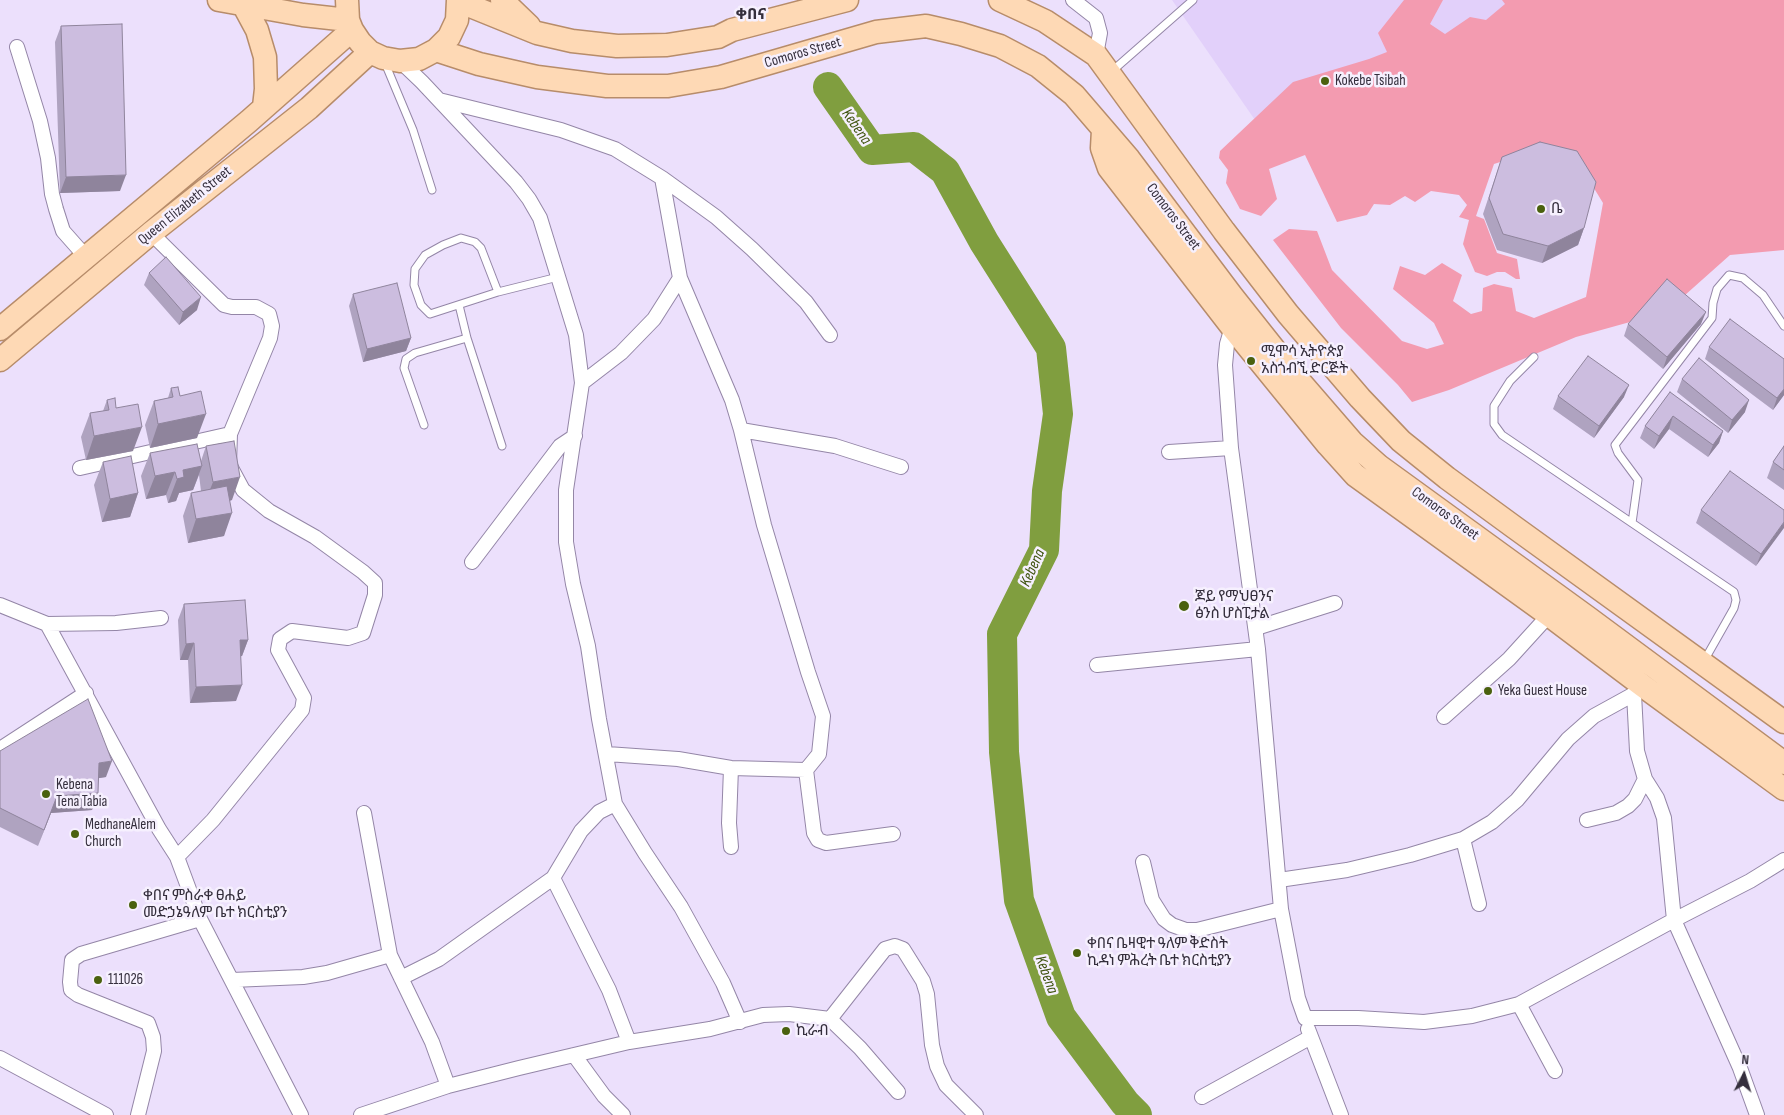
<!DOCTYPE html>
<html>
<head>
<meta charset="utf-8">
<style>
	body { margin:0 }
	#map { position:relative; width:1784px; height:1115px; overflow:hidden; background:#ece0fc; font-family:"Sofia Sans Condensed",sans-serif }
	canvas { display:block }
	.north { position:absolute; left:1719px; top:1050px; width:50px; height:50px; -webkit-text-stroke:4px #f6f0fe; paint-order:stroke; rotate:5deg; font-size:14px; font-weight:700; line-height:20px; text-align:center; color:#342e3c }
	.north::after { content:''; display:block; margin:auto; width:18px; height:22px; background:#342e3c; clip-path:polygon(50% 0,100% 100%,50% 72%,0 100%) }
</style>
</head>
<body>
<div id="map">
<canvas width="1784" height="1115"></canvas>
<div class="north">N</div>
</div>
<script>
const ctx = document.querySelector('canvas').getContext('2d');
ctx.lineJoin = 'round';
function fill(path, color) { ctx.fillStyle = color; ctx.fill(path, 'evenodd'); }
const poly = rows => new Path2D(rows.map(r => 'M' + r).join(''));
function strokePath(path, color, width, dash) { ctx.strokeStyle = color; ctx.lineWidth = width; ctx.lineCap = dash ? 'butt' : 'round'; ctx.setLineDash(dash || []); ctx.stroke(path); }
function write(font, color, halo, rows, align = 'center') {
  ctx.font = font + ' "Sofia Sans Condensed","Noto Sans Ethiopic",sans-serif'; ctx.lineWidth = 5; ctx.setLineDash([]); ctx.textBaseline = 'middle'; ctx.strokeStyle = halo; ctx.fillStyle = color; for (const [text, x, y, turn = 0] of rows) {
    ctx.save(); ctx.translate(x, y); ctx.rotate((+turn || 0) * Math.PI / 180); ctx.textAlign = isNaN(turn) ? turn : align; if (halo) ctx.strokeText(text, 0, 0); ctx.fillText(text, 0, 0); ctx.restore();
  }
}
const built = poly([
	[1172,0,1561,0,1284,162]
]);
const green = poly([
	[1404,0,1443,0,1430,24,1445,34,1470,17,1486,20,1505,4,1502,0,1784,0,1784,250,1730,255,1666,312,1576,337,1449,390,1412,402,1398,385,1341,328,1273,240,1289,229,1317,231,1332,270,1402,341,1427,349,1444,344,1434,323,1393,289,1400,266,1425,275,1442,263,1462,275,1453,301,1471,314,1482,311,1483,288,1494,284,1512,288,1516,311,1534,318,1586,297,1603,203,1578,162,1534,151,1494,164,1476,216,1484,219,1497,253,1517,259,1520,279,1516,279,1505,272,1497,272,1487,276,1475,272,1463,244,1469,220,1459,217,1467,205,1459,195,1431,191,1415,202,1405,196,1390,205,1374,204,1367,215,1337,222,1305,155,1269,169,1277,199,1261,216,1240,209,1226,183,1228,170,1219,158,1220,151,1293,82,1369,59,1387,52,1378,33]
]);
const river = poly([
	[828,87,872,150,914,147,945,171,984,242,1051,348,1058,414,1047,491,1044,550,1002,634,1004,752,1019,900,1061,1017,1125,1103,1137,1115]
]);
const service = poly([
	[385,63,413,130,432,190],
	[1111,72,1193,0],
	[498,292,430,314,421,305,414,285,415,269,425,255,443,245,461,238,475,242,481,248,498,292,558,277],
	[467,338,502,446],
	[1534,357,1510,381,1494,406,1494,424,1502,435,1734,592,1736,600,1734,608,1704,661],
	[424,425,404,368,406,359,415,353,467,338,459,305],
	[1632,523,1638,480,1618,453,1615,445,1712,318,1713,303,1717,289,1729,275,1743,278,1763,295,1784,326]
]);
const minor = poly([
	[1073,0,1096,18,1100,33,1096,55],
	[17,47,40,121,48,158,52,194,56,209,63,231,86,257],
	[400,61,422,82,516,182,529,199,540,218,576,335,582,383,566,490,566,542,573,584,588,646,599,719,615,804,645,853,681,907,723,983,740,1022],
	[439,100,561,130,615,149,662,178,680,278,732,400,741,430,764,525,808,672,823,716,819,754,806,770,731,768,678,759,607,754],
	[662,178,716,217,752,249,806,302,830,335],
	[1232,327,1227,344,1225,365,1231,448,1258,649,1281,909,1298,998,1305,1018,1358,1018,1424,1022,1472,1016,1519,1004,1674,920,1664,818,1657,798,1645,779,1637,751,1634,694],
	[582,383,621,353,654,319,680,278],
	[741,430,835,446,901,467],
	[1169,452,1231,448],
	[80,468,230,434,270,338,272,326,269,314,256,307,232,307,224,305,151,233],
	[472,562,560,446,575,436],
	[0,605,47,624,116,623,161,618],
	[47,624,159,829,177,857,200,919,301,1115],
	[1256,628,1335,603],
	[1097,665,1258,649],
	[1444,717,1509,659,1549,615],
	[0,749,86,693],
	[731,768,729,823,731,847],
	[806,770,814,833,818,840,826,843,893,834],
	[615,804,599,812,581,831,553,878,609,990,629,1042],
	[364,813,390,955,432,1042,448,1086],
	[1587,820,1616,813,1628,806,1635,799,1645,779],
	[1463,839,1479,904],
	[177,857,213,820,302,710,304,698,278,650,280,639,292,631,348,638,363,633,375,595,375,583,363,572,315,537,269,511,243,490,229,464,230,434],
	[1143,862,1152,900,1164,919,1172,925,1186,930,1197,930,1281,909],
	[1279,880,1347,870,1410,855,1463,839,1492,822,1517,800,1568,739,1594,716,1634,694,1639,690],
	[401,978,439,959,553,878],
	[232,980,303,977,327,973,390,955],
	[1519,1004,1555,1071],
	[830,1019,885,949,895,946,903,949,923,981,927,994,932,1045,937,1066,946,1085,976,1115],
	[1308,1029,1341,1115],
	[574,1055,604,1096,623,1115],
	[0,1058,106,1115],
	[1202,1097,1311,1037],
	[138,1115,154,1051,153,1037,148,1023,78,995,71,990,70,982,72,960,81,954,200,919],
	[361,1115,448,1086,519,1068,629,1042,710,1029,763,1015,789,1014,830,1019,860,1048,898,1092],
	[1757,1115,1740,1068,1674,920,1750,881,1784,860]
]);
const primary = poly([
	[219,0,303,15,348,20],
	[347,0,348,20,352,30,360,42,370,52,383,58,400,61,419,59,436,50,449,37,457,20,458,0],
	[502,0,529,26],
	[1000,0,1045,21,1096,55,1224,231,1288,314,1360,398,1401,441,1447,478,1514,527,1784,722],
	[458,1,537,33,572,41,617,46,667,45,718,37,732,30,847,0],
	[243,4,257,30,265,57,266,89,264,107],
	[436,50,479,64,537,77,607,86,668,86,721,77,876,32,926,26,961,34,1000,46,1038,66,1074,95,1129,159,1232,296,1301,383,1352,442,1379,466,1587,617,1784,763],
	[1103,130,1102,148,1109,168,1232,327,1328,445,1355,475,1549,615,1643,686,1784,789],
	[0,329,249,121,352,30],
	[0,360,151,233,309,108,370,52]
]);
const wall = poly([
	[61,26,120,191,60,193,55,42],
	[1502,157,1584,228,1578,245,1542,263,1497,250,1483,214],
	[149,273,197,310,179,325,144,285],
	[353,294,411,338,406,351,363,362,349,306],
	[1628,324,1701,324,1663,369,1624,336],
	[1709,347,1784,395,1773,410,1705,359],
	[1682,379,1745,412,1728,433,1677,392],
	[171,388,180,396,197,438,150,448,145,425,154,401,168,398],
	[1670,392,1723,431,1719,443,1708,457,1669,429,1654,449,1640,438,1645,426],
	[1558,396,1624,397,1594,438,1553,409],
	[107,400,116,408,133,451,86,460,81,437,90,413,103,411],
	[206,446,232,500,230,501,224,536,188,543,183,516,191,493,201,491,199,475,193,490,179,493,176,501,168,503,166,495,146,499,141,476,150,453,201,461],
	[1784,446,1784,490,1767,478,1773,462],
	[103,462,138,493,130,517,102,522,94,485],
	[1701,510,1784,510,1756,566,1696,523],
	[184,604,248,640,242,656,241,656,236,701,190,703,188,660,180,660,178,620],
	[0,751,106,777,99,778,92,810,51,813,38,846,0,827]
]);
const shadedWall = poly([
	[126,175,120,191,60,193,66,177],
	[1584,228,1578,245,1542,263,1548,246],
	[201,297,197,310,179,325,183,312],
	[1706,312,1701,324,1663,369,1667,357],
	[411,338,406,351,363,362,367,349],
	[1629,385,1624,397,1594,438,1599,426],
	[1784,389,1784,395,1773,410,1777,398],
	[1749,400,1745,412,1728,433,1732,420],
	[206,414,197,438,150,448,158,424],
	[1673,416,1669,429,1654,449,1659,436],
	[142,427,133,451,86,460,94,436],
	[1723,431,1719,443,1708,457,1713,445],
	[202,466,193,490,179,493,176,501,168,503,177,479,183,470],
	[175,472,166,495,146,499,155,476],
	[240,477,232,500,204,505,213,482],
	[138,493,130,517,102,522,110,499],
	[232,513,224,536,188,543,196,519],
	[1784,522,1784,528,1756,566,1761,554],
	[240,640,248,640,242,656,234,657],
	[194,643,188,660,180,660,186,644],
	[242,685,236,701,190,703,196,687],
	[112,761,106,777,93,779,99,763],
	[98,793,92,810,51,813,38,846,57,796]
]);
const building = poly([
	[122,24,126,175,66,177,61,26,122,24],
	[1540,142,1577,151,1596,182,1584,228,1548,246,1503,234,1489,198,1502,157,1540,142],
	[166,257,201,297,183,312,149,273,166,257],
	[1667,279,1706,312,1667,357,1628,324,1667,279],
	[397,283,411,338,367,349,353,294,397,283],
	[1730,319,1784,359,1784,389,1777,398,1709,347,1730,319],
	[1588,356,1629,385,1599,426,1558,396,1588,356],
	[1699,358,1749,400,1732,420,1682,379,1699,358],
	[178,387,180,396,201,391,206,414,158,424,154,401,173,397,171,388,178,387],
	[1670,392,1723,431,1713,445,1673,416,1659,436,1645,426,1670,392],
	[115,398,116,408,138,404,142,427,94,436,90,413,109,410,107,400,115,398],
	[234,441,240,477,213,482,206,446,234,441],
	[197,444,202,466,183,470,184,477,177,479,175,472,155,476,150,453,197,444],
	[1784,446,1784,470,1773,462,1784,446],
	[131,456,138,493,110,499,103,462,131,456],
	[1730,471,1784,510,1784,522,1761,554,1701,510,1730,471],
	[227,486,232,513,196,519,191,493,227,486],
	[245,600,248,640,240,640,242,685,196,687,194,643,186,644,184,604,245,600],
	[88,699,112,761,99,763,98,793,57,796,44,830,0,808,0,751,88,699]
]);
const markers = [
	[1325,81,5,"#4a610e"],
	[1541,209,5,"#4a610e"],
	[1251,361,5,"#4a610e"],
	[1184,606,6,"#4a610e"],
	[1488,691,5,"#4a610e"],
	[46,794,5,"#4a610e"],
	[75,834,5,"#4a610e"],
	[133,905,5,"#4a610e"],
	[1077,953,5,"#4a610e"],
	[98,980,5,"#4a610e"],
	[786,1031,5,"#4a610e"]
];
const streetNames = [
	["Comoros Street",803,53,-16],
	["Queen Elizabeth Street",185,206,-39],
	["Comoros Street",1173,217,53],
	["Comoros Street",1445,514,36]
];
const poiNames = [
	["Kokebe Tsibah",1335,81],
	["ቤ",1551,209],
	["ሚሞሳ ኢትዮጵያ",1261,352],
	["አስጎብኚ ድርጅት",1261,369],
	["ጆይ የማህፀንና",1195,597],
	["ፅንስ ሆስፒታል",1195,614],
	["Yeka Guest House",1498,691],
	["Kebena",56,785],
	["Tena Tabia",56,802],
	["MedhaneAlem",85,825],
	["Church",85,842],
	["ቀበና ምስራቀ ፀሐይ",143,896],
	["መድኃኔዓለም ቤተ ክርስቲያን",143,913],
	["ቀበና ቤዛዊተ ዓለም ቅድስት",1087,944],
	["ኪዳነ ምሕረት ቤተ ክርስቲያን",1087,961],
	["111026",108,980],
	["ኪራብ",796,1031]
];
const neighbourhoodNames = [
	["ቀበና",751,15]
];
const waterNames = [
	["Kebena",856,127,55],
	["Kebena",1033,568,-66],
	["Kebena",1046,975,70]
];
fill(built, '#e2d0fa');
fill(green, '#f39bb0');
strokePath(river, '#809e3f', 30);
strokePath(service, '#9486a7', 9);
strokePath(minor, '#9486a7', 16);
strokePath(primary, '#b78c6a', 25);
strokePath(service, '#fff', 7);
strokePath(minor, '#fff', 14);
strokePath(primary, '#fed9b5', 22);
fill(wall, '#afa3c0');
fill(shadedWall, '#8f849c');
fill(building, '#ccbddf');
strokePath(building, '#8f849c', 1);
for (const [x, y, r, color] of markers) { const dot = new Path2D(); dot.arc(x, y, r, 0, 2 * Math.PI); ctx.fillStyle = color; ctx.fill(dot); strokePath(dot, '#f6f0fe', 2); }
write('15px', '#342e3c', '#f6f0fe', streetNames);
write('15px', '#342e3c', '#f6f0fe', poiNames, 'left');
write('bold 16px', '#342e3c', '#f6f0fe', neighbourhoodNames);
write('italic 16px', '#405410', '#f6f0fe', waterNames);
</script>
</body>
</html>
